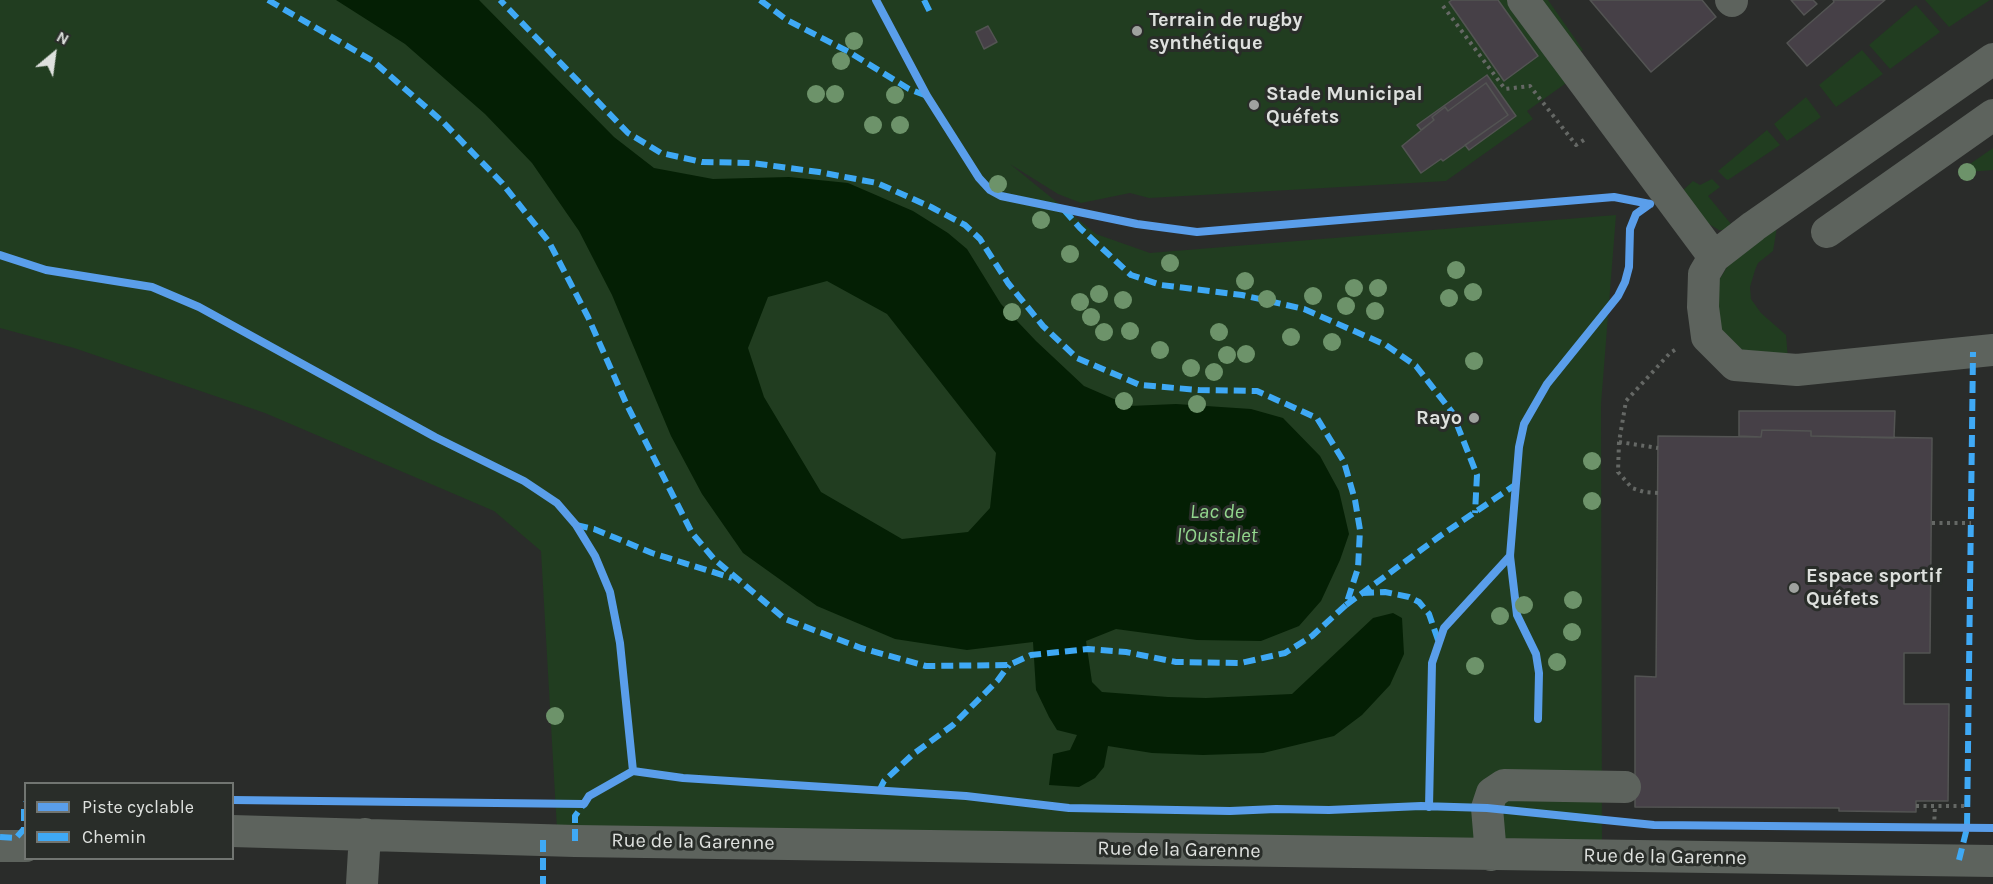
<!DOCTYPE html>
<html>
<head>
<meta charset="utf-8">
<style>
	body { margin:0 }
	#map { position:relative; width:1993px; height:884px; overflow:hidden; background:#2a2c2a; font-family:Karla,sans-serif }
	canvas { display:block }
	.legend { position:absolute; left:24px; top:782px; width:210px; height:78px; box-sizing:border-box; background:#292d29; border:2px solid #717571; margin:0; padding:8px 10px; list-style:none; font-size:18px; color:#dee1de }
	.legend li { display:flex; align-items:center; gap:12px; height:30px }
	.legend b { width:30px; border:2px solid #717571 }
	.north { position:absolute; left:24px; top:24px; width:60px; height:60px; -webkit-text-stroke:4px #292d29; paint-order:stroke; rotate:29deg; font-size:16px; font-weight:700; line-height:24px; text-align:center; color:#dee1de }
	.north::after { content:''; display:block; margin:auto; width:21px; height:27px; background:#dee1de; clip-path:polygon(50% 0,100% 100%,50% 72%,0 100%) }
</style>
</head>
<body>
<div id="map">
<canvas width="1993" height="884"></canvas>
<ul class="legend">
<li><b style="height:8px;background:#5a9eea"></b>Piste cyclable</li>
<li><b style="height:8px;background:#3fa9f5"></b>Chemin</li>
</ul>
<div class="north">N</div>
</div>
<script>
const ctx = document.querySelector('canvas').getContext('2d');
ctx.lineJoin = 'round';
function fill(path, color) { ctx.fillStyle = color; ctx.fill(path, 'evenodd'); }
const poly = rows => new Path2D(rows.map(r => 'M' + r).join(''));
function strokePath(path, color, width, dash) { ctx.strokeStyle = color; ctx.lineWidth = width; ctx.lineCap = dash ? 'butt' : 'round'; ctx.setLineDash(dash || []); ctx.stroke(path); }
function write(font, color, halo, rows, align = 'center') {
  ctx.font = font + ' Karla,sans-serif'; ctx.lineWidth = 6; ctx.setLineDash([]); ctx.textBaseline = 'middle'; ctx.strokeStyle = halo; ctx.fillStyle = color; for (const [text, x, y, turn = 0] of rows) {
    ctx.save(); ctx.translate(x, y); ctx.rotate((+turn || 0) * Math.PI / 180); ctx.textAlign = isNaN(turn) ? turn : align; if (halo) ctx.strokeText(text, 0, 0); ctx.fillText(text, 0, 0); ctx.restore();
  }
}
const green = poly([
	[0,0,1548,0,1583,50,1567,60,1569,81,1527,111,1533,119,1446,181,1149,198,1130,193,1081,203,1058,194,1010,164,1096,234,1150,253,1616,215,1601,404,1602,847,557,829,541,551,494,511,265,413,74,348,0,328],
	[1925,0,1990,0,1949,27],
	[1916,5,1940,32,1890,69,1869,45],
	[1862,50,1883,74,1836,107,1819,85],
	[1806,97,1821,117,1787,141,1774,124],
	[1767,130,1780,145,1728,180,1726,179,1718,171],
	[1993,148,1993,170,1957,173],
	[1712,179,1720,187,1708,196,1731,224,1726,230,1719,230,1702,220,1681,192,1693,181,1700,185],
	[1777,227,1773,251,1758,263,1755,270,1750,287,1751,299,1761,313,1786,335,1788,359,1746,352,1735,345,1718,326,1719,280,1729,264]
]);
const water = poly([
	[336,0,479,0,614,137,654,168,713,179,789,177,848,183,913,211,948,233,967,249,1001,304,1036,341,1084,386,1130,406,1176,404,1251,409,1283,418,1320,456,1339,491,1349,534,1340,560,1321,601,1299,626,1261,641,1197,640,1116,629,1086,641,1092,682,1102,692,1168,697,1206,698,1292,694,1373,618,1393,613,1402,618,1404,654,1390,685,1362,715,1334,736,1263,753,1203,755,1152,753,1108,746,1104,767,1095,778,1079,787,1049,785,1053,754,1070,750,1077,735,1057,730,1049,717,1036,690,1033,642,967,650,895,639,817,606,743,553,702,494,671,436,612,295,579,231,532,163,485,114,405,44],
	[827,281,887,314,996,453,990,508,968,532,902,539,821,492,764,397,748,348,768,297]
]);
const building = poly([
	[1452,0,1498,0,1538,56,1504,81,1449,2,1452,0],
	[1590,0,1702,0,1716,17,1651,72,1590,0],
	[1791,0,1813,0,1817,4,1804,15,1791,0],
	[1833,0,1885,0,1807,66,1787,43,1834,2,1833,0],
	[988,26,997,42,984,49,976,32,988,26],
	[1487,75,1516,116,1469,150,1465,145,1508,115,1486,83,1448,111,1445,107,1432,117,1434,120,1421,130,1417,125,1487,75],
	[1486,83,1508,115,1443,161,1441,159,1421,173,1402,146,1434,120,1432,117,1445,107,1448,111,1486,83],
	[1739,411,1895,411,1894,438,1811,436,1811,431,1762,430,1761,437,1739,436,1739,411],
	[1762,430,1811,431,1811,436,1932,438,1930,653,1904,653,1904,704,1949,704,1948,801,1916,801,1916,812,1839,811,1839,808,1635,807,1635,676,1656,677,1658,436,1761,437,1762,430]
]);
const path = poly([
	[1443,6,1505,89,1530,86,1576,145,1587,138],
	[1619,442,1658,448],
	[1658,493,1644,492,1632,488,1618,472,1619,442,1626,401,1670,353,1678,348],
	[1932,523,1971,523],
	[1916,806,1967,806],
	[1934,827,1935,806]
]);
const minor = poly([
	[1523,0,1714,257],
	[1731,0,1732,1],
	[1993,59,1754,226,1714,257,1704,274,1703,307,1707,337,1735,365,1797,370,1993,350],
	[1827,232,1993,115],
	[232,831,575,841,1993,861],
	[0,846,26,846],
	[1491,855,1487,808,1492,793,1504,785,1625,787],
	[362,884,365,834]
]);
const quiet = poly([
	[268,0,373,61,443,122,502,183,549,242,588,317,626,403,692,533,714,559,785,619,861,648,926,666,1009,665,1031,655,1088,649,1126,652,1176,662,1241,663,1285,653,1312,636,1346,605,1358,568,1360,530,1355,500,1344,462,1317,418,1257,391,1199,390,1140,385,1077,358,1043,326,1008,283,980,239,965,225,931,207,877,183,819,172,752,163,702,162,661,153,628,133,500,0],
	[760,0,787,20,849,52,909,89,927,96],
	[924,0,930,12],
	[1064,210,1080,228,1131,275,1161,285,1242,295,1304,309,1386,345,1416,366,1452,412,1477,475,1475,513],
	[576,525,594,529,652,553,732,578],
	[1362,593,1385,592,1409,597,1419,602,1429,614,1438,640],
	[1346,605,1440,536,1515,485],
	[879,791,884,781,912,755,953,725,998,680,1009,665],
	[0,837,16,838,24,829,24,805,26,803],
	[543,840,543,884],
	[575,841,575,816,584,804],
	[1959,860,1967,828,1973,352]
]);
const cycleway = poly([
	[876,0,927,96,979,178,990,190,1001,196,1137,224,1197,232,1614,197,1650,204],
	[0,255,46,270,152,287,199,307,435,437,524,481,557,503,576,525,595,556,610,592,620,643,633,771],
	[1538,719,1539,673,1536,654,1517,615,1510,556,1519,447,1524,424,1547,384,1618,296,1625,282,1629,267,1630,229,1636,214,1650,204],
	[232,800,584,804,589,796,633,771,683,778,966,796,1069,808,1230,811,1276,809,1329,810,1421,806,1487,808,1654,825,1993,828],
	[1429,807,1432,663,1444,628,1510,556]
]);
const trees = [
	[854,41],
	[841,61],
	[816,94],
	[835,94],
	[895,95],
	[873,125],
	[900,125],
	[1967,172],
	[998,184],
	[1041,220],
	[1070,254],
	[1170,263],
	[1456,270],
	[1245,281],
	[1354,288],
	[1378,288],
	[1473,292],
	[1099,294],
	[1313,296],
	[1449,298],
	[1267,299],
	[1123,300],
	[1080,302],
	[1346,306],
	[1375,311],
	[1012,312],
	[1091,317],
	[1130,331],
	[1104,332],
	[1219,332],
	[1291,337],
	[1332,342],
	[1160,350],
	[1246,354],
	[1227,355],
	[1474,361],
	[1191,368],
	[1214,372],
	[1124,401],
	[1197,404],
	[1592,461],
	[1592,501],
	[1573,600],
	[1524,605],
	[1500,616],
	[1572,632],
	[1557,662],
	[1475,666],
	[555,716]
];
const markers = [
	[1137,31,6,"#9fa29f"],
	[1254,105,6,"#9fa29f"],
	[1474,418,6,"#9fa29f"],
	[1794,588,6,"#9fa29f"]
];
const poiNames = [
	["Terrain de rugby",1149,20],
	["synthétique",1149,43],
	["Stade Municipal",1266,94],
	["Quéfets",1266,117],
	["Rayo",1462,418,"right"],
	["Espace sportif",1806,576],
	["Quéfets",1806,599]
];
const streetNames = [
	["Rue de la Garenne",693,842,1],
	["Rue de la Garenne",1179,850,1],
	["Rue de la Garenne",1665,857,1]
];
const waterNames = [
	["Lac de",1217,512],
	["l'Oustalet",1217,536]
];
fill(green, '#213d20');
fill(water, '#041f04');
fill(building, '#464047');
strokePath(building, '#535453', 1.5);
strokePath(path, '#656865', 4, [3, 4.5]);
strokePath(minor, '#5d635d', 32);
strokePath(quiet, '#3fa9f5', 6, [12, 6]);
strokePath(cycleway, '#5a9eea', 8);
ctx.fillStyle = '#6d936a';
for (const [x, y] of trees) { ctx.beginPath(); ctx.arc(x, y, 9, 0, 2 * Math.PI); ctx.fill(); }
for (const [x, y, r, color] of markers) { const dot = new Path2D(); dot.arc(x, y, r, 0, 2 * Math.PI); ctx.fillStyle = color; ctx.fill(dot); strokePath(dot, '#292d29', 2); }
write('bold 20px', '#dee1de', '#292d29', poiNames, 'left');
write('20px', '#dee1de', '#292d29', streetNames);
write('italic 21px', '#93d78e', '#292d29', waterNames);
</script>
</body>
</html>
